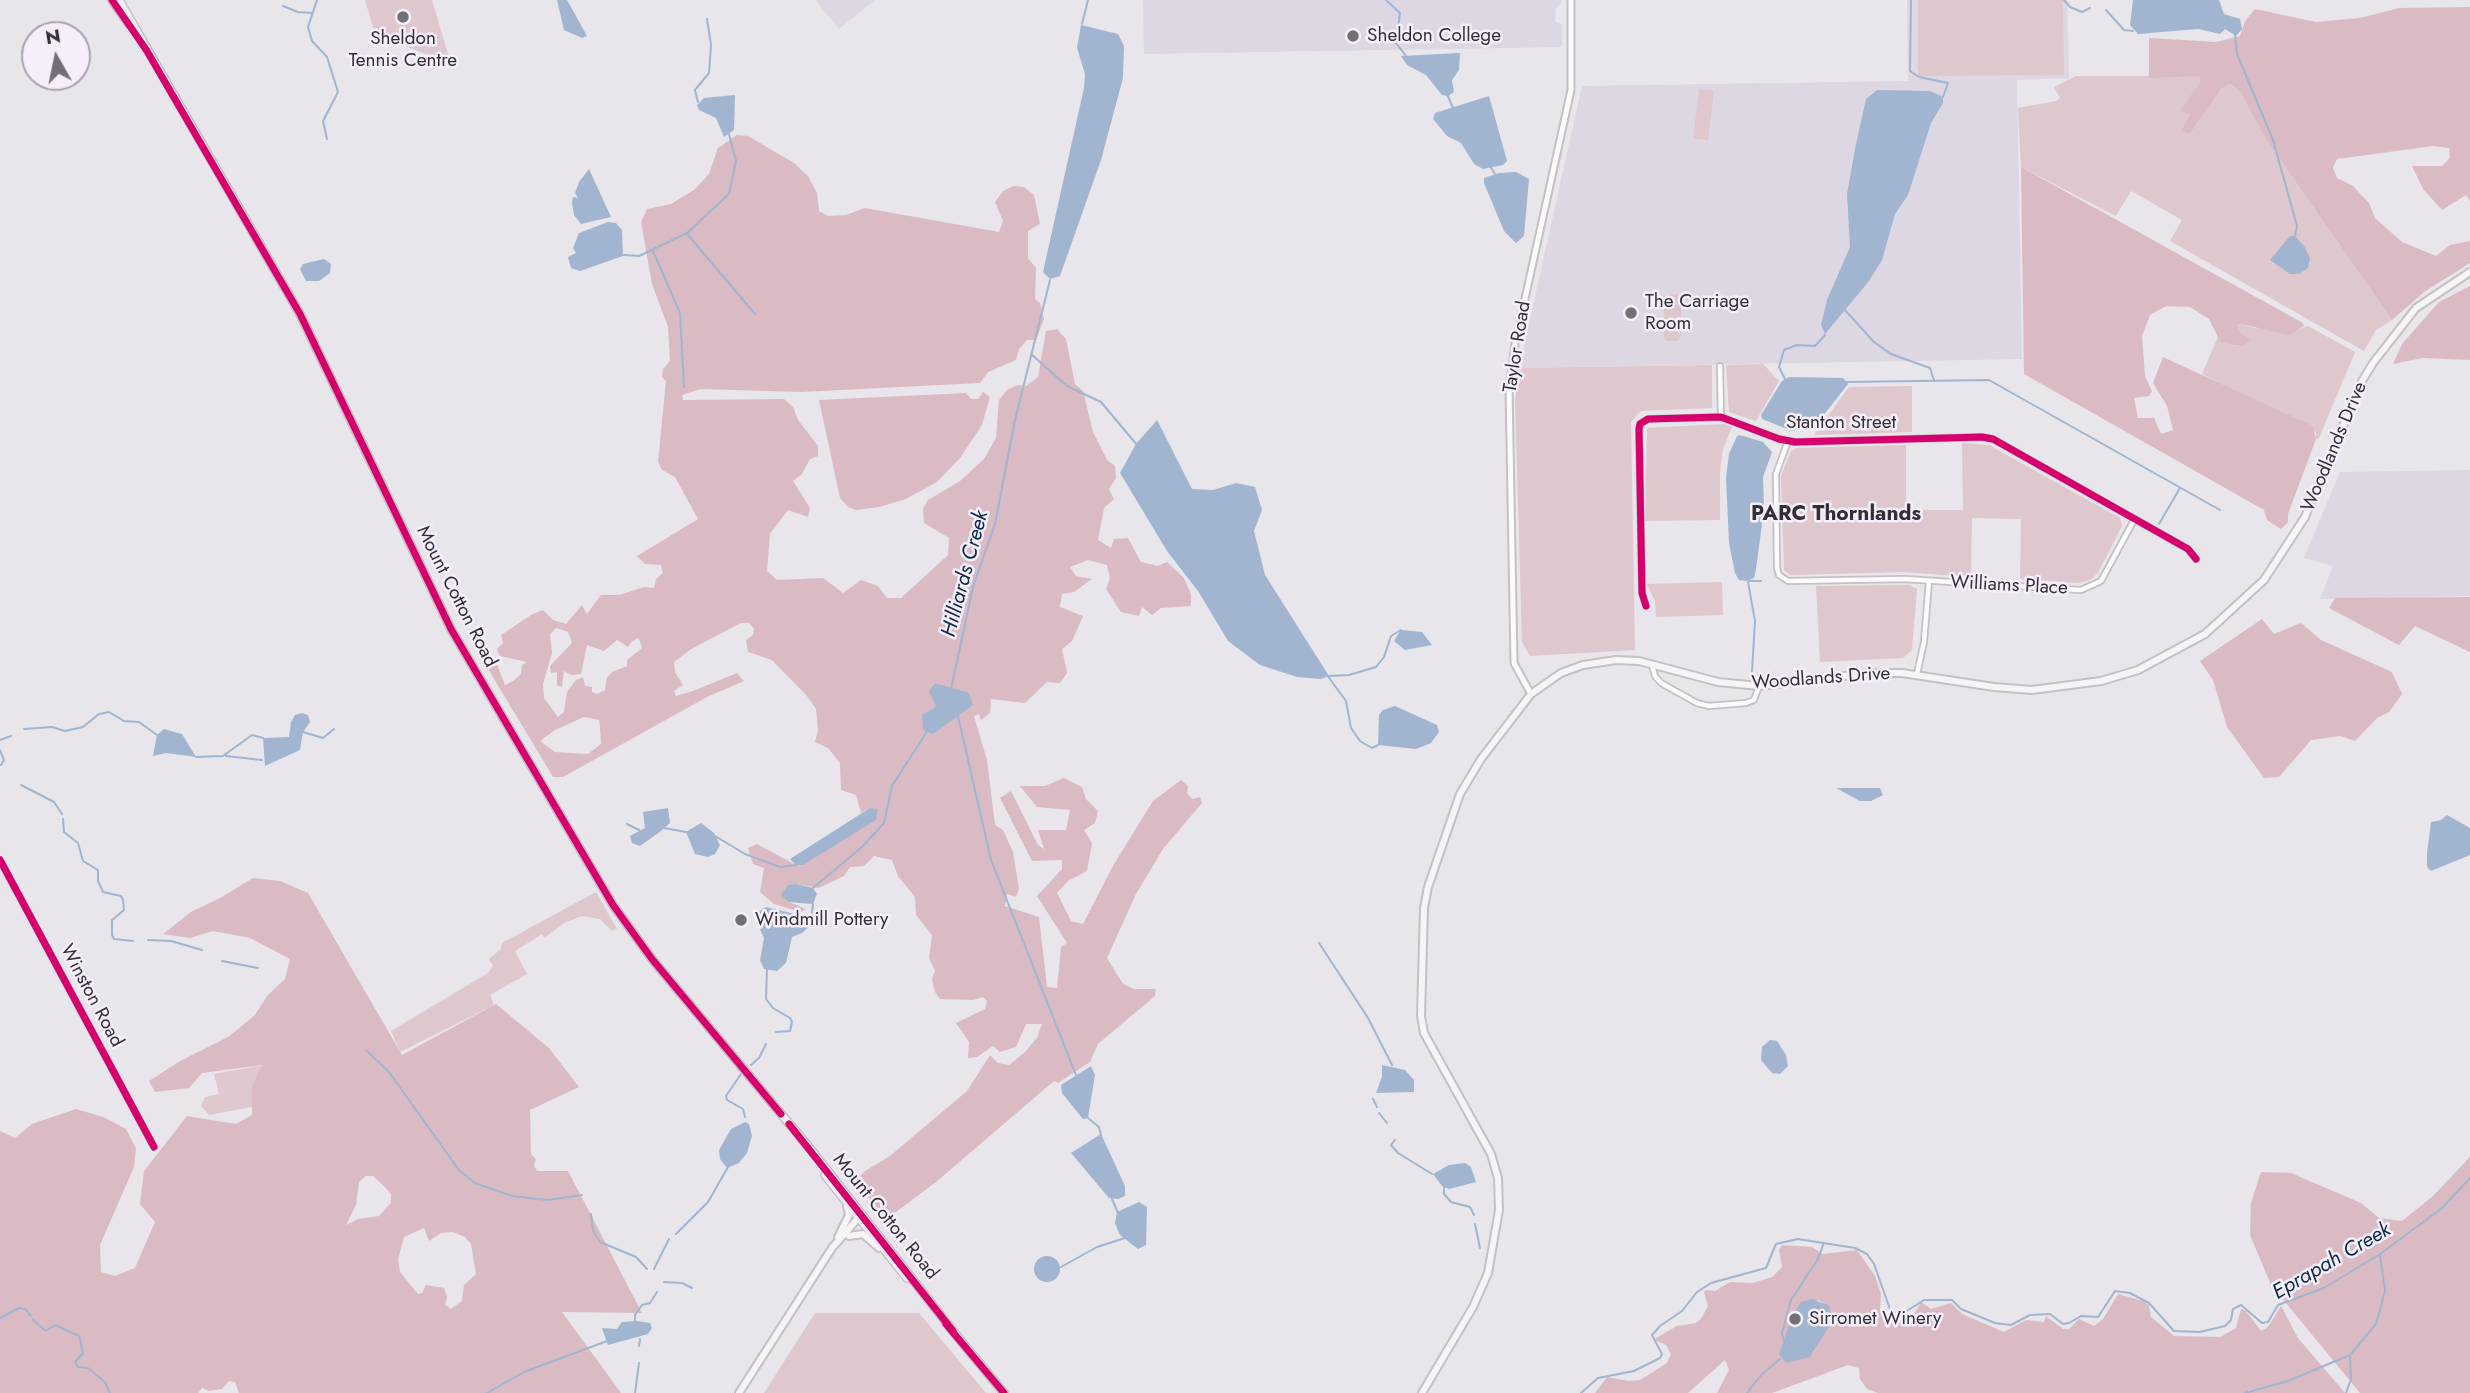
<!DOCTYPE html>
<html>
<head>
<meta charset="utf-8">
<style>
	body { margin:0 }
	#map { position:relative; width:2470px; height:1393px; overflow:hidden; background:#e8e5eb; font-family:Jost,sans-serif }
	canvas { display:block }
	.north { position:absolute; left:21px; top:21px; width:70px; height:70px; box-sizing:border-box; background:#f6effb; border:2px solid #a8a3ac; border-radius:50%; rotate:351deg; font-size:19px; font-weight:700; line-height:28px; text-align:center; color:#333035 }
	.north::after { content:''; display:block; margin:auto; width:24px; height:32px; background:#726f75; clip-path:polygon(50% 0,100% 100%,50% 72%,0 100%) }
</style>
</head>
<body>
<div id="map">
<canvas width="2470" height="1393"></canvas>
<div class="north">N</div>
</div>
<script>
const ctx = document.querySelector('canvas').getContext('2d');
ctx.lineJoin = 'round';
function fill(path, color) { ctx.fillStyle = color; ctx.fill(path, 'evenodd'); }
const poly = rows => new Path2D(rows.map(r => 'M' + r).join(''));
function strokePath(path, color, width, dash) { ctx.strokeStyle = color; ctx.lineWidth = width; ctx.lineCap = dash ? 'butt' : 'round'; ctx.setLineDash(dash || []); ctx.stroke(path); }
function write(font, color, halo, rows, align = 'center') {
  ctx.font = font + ' Jost,sans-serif'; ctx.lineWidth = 5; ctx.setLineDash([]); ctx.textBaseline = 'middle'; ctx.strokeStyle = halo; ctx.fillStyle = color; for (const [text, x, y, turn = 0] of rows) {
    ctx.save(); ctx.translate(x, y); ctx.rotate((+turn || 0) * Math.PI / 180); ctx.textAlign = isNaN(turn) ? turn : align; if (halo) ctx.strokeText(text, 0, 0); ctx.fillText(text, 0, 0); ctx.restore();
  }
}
const built = poly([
	[815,0,875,0,839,29],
	[1143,0,1561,0,1561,4,1556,7,1555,21,1562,25,1562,47,1144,54],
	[1907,0,2067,0,2069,78,2017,80,2022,359,1519,368,1582,86,1908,81],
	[2470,470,2470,596,2320,599,2333,566,2304,558,2340,472]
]);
const green = poly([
	[365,0,432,0,451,64,375,34],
	[1918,0,2063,0,2064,75,1918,76],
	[2076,76,2199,76,2200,82,2181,111,2190,114,2190,134,2221,89,2229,84,2239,90,2265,138,2392,320,2376,330,2364,351,2170,241,2182,220,2131,191,2116,216,2021,167,2018,108,2056,101,2060,98,2054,87],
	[1699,89,1714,91,1708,140,1693,138],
	[1677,294,1681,300,1681,336,1677,341,1667,341,1664,338,1664,299,1668,295],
	[2241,324,2254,328,2297,330,2308,326,2355,352,2319,438,2316,439,2316,432,2202,374,2218,337,2221,343,2242,346,2249,341,2239,330,2237,325],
	[1763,364,1779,381,1756,421,1729,412,1726,365],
	[1712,365,1712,408,1641,411,1631,422,1635,650,1530,656,1522,642,1515,401,1519,368],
	[1912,386,1912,432,1814,435,1849,387],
	[1724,424,1732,427,1723,449,1720,471,1720,520,1645,521,1647,428],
	[1962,443,1989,445,2120,518,2122,526,2098,573,2090,580,2079,583,2020,579,2021,519,1972,518,1971,577,1903,572,1790,575,1784,570,1781,476,1791,451,1797,448,1906,445,1906,510,1963,510],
	[1722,582,1723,615,1656,617,1655,601,1647,584],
	[1909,585,1917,589,1912,650,1903,658,1820,662,1816,586],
	[596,892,617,929,612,931,600,919,582,916,564,923,544,938,542,934,536,938,515,951,527,974,490,995,494,1005,400,1052,391,1031,488,973,493,966,489,959,501,949,502,943],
	[263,1065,252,1087,252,1107,209,1115,201,1106,205,1097,219,1094,214,1074],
	[815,1313,919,1313,986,1393,764,1393]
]);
const forest = poly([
	[2470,7,2470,201,2466,195,2442,210,2423,189,2412,166,2442,166,2450,158,2449,148,2433,146,2337,159,2333,168,2337,178,2353,186,2369,203,2375,218,2402,242,2436,256,2450,245,2470,241,2470,263,2424,292,2392,320,2265,138,2239,90,2229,84,2221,89,2190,134,2182,130,2190,114,2180,111,2200,82,2199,76,2149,78,2149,38,2216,42,2240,36,2245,21,2255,9,2316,22,2360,18,2399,8],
	[737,135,748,136,794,163,808,176,817,193,819,211,828,216,846,215,865,208,999,232,1003,221,995,202,1003,191,1013,186,1024,187,1034,195,1040,224,1028,231,1028,258,1036,268,1035,299,1040,303,1044,319,1036,340,1027,340,1019,349,1016,360,988,372,980,383,801,392,701,389,682,395,683,400,784,399,793,407,798,420,818,446,818,456,810,459,802,474,793,481,810,508,808,517,788,510,770,534,767,571,777,580,823,578,843,593,861,580,878,586,887,598,901,598,948,555,949,538,924,523,923,509,928,500,960,481,984,459,996,438,999,400,1007,390,1018,385,1026,386,1038,377,1046,331,1057,329,1066,339,1075,384,1083,391,1093,432,1107,460,1115,466,1116,478,1109,489,1114,499,1104,508,1098,540,1111,548,1114,539,1128,538,1141,562,1158,566,1167,562,1184,578,1191,594,1191,606,1161,608,1152,615,1142,607,1139,616,1121,612,1106,589,1110,578,1107,565,1088,560,1070,567,1076,576,1092,579,1074,592,1062,594,1060,607,1083,616,1072,641,1062,649,1067,673,1060,683,1047,682,1025,703,991,699,990,713,981,720,979,714,974,716,987,760,995,825,1003,830,1013,852,1019,889,1016,897,1007,894,1005,906,1039,917,1047,987,1057,988,1061,947,1067,943,1037,896,1062,869,1062,860,1032,861,1000,798,1011,791,1038,845,1044,849,1038,830,1066,830,1070,810,1037,807,1020,786,1045,786,1064,778,1082,787,1086,799,1098,811,1095,823,1084,830,1092,843,1087,871,1068,881,1057,893,1071,921,1083,924,1114,864,1153,801,1181,780,1188,786,1187,793,1192,799,1200,797,1202,803,1163,849,1136,894,1107,958,1123,984,1134,989,1156,989,1155,996,1098,1044,1090,1062,1058,1083,1054,1081,936,1182,896,1212,884,1216,855,1181,865,1171,890,1156,967,1091,990,1055,998,1063,1009,1065,1025,1052,1037,1038,1042,1024,1026,1024,1016,1047,1000,1052,993,1046,977,1057,968,1058,969,1042,956,1023,985,1009,987,1001,983,997,973,1000,940,999,935,992,932,979,935,971,929,958,932,935,916,915,915,897,898,876,892,860,874,856,864,866,850,867,844,876,819,888,797,884,789,902,806,909,801,912,774,904,760,892,764,868,753,864,748,848,757,844,796,865,870,808,861,813,856,795,841,790,840,763,828,748,815,742,818,730,816,709,807,696,772,660,748,652,746,640,753,635,754,629,749,623,741,623,691,649,674,662,675,672,683,685,674,691,676,696,693,691,737,673,744,681,707,697,563,777,553,777,485,664,491,659,496,662,505,685,513,681,521,674,522,665,527,662,500,656,497,649,503,643,501,635,531,615,543,610,553,620,566,624,582,605,587,614,601,595,619,595,644,587,654,588,656,579,663,573,661,565,645,564,637,556,698,519,675,477,662,470,658,462,666,381,662,377,663,369,670,361,668,327,652,284,641,222,647,209,671,204,694,190,709,174,718,148],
	[556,628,568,632,572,643,550,666,551,673,557,672,557,685,562,687,564,671,571,675,581,674,587,645,604,651,617,640,628,647,632,641,639,638,642,648,627,660,627,666,612,672,607,677,605,690,597,694,592,692,592,687,585,686,583,677,576,680,567,692,564,712,558,717,544,698,543,684,552,653,550,634],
	[584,717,599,720,600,727,601,744,588,754,555,752,540,741,555,730],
	[2021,167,2303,323,2304,326,2288,335,2241,324,2237,325,2239,330,2250,341,2242,346,2221,343,2209,319,2190,307,2166,306,2150,315,2142,336,2145,376,2152,391,2149,396,2134,398,2138,418,2154,418,2161,434,2173,430,2167,406,2153,383,2163,357,2313,426,2316,439,2288,514,2288,522,2281,529,2267,520,2264,510,2024,374],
	[2470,286,2470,360,2423,358,2393,364,2402,344,2439,302],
	[983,392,990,397,982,425,960,458,937,482,906,499,879,507,856,510,848,507,840,498,819,400,966,393,971,399,978,399],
	[2470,597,2470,652,2415,626,2399,645,2329,608,2335,598],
	[2262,619,2274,634,2301,623,2321,640,2392,672,2402,694,2389,712,2377,718,2355,741,2340,736,2311,740,2279,777,2264,778,2227,727,2213,680,2200,661],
	[253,878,280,881,308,893,402,1055,496,1004,549,1048,579,1087,530,1110,531,1154,536,1159,534,1165,537,1171,568,1171,642,1313,562,1312,621,1393,239,1393,235,1382,229,1381,222,1389,209,1391,202,1388,198,1393,0,1393,0,1131,15,1138,32,1124,76,1109,103,1117,126,1129,136,1148,134,1167,100,1245,101,1272,115,1276,135,1268,155,1222,140,1204,144,1171,187,1116,236,1124,252,1115,252,1087,262,1065,202,1073,189,1088,155,1092,149,1081,182,1060,228,1037,254,1016,268,995,285,979,290,959,250,938,213,931,190,938,163,934,191,912,222,897],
	[366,1176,373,1176,385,1187,391,1194,391,1203,379,1216,358,1219,346,1225,356,1205,359,1182],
	[424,1228,429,1241,441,1233,453,1232,465,1237,471,1244,476,1274,464,1285,462,1301,451,1309,445,1305,447,1297,444,1288,426,1285,422,1293,418,1294,400,1272,398,1259,404,1237],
	[2470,1157,2470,1393,2360,1393,2271,1285,2250,1235,2251,1203,2261,1172,2291,1173,2361,1203,2379,1218,2402,1221,2433,1196],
	[1782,1245,1812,1247,1823,1254,1857,1250,1875,1276,1881,1294,1880,1311,1899,1323,1913,1316,1921,1302,1931,1309,1951,1303,1962,1314,2004,1332,2026,1320,2044,1322,2046,1316,2063,1329,2069,1329,2079,1319,2094,1326,2103,1319,2118,1294,2143,1301,2149,1305,2151,1317,2174,1336,2220,1337,2236,1328,2241,1309,2246,1311,2261,1331,2268,1327,2281,1306,2298,1338,2345,1393,1878,1393,1867,1389,1860,1379,1859,1368,1848,1365,1772,1393,1717,1393,1729,1370,1725,1360,1688,1393,1595,1393,1607,1377,1628,1381,1640,1380,1667,1363,1671,1354,1666,1345,1655,1340,1656,1338,1677,1326,1696,1323,1701,1319,1708,1306,1704,1292,1706,1290,1715,1291,1730,1282,1753,1283,1772,1277,1782,1267,1779,1250],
	[1818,1300,1827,1305,1833,1316,1813,1353,1779,1354,1784,1341]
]);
const water = poly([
	[557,0,567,0,587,36,582,38,564,30],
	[2133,0,2219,0,2224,14,2240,19,2242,29,2236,36,2225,29,2220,34,2198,29,2138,34,2130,25],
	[1081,25,1118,34,1124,46,1123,78,1101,160,1060,276,1050,279,1043,272,1084,88,1085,74,1077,48],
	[1460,53,1459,70,1452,80,1454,92,1448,96,1442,95,1426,75,1407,65,1401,56],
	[1877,90,1930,91,1943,97,1943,103,1931,123,1908,195,1895,214,1882,260,1869,281,1825,334,1821,325,1827,300,1850,247,1847,194,1856,144,1866,99],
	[735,95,734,130,724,137,716,118,699,110,697,105,704,98],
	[1489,96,1507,161,1503,165,1483,169,1474,164,1461,143,1447,136,1433,119,1435,113],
	[589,169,611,217,581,224,574,215,572,203,573,197,578,198,575,193,579,182],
	[1516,172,1529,179,1524,236,1516,243,1504,231,1484,183,1484,178,1499,173],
	[608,222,616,223,622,230,623,256,580,271,571,268,568,257,576,253,573,248,579,233],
	[2290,236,2295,236,2304,246,2310,258,2308,268,2299,274,2290,274,2270,260],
	[324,259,331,264,330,273,319,281,306,281,300,269,303,264],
	[1789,377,1843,378,1848,384,1816,425,1792,431,1762,419,1761,415,1782,381],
	[1157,420,1192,489,1213,490,1236,483,1255,487,1262,510,1254,531,1265,575,1329,676,1321,679,1297,677,1260,665,1228,641,1198,591,1167,551,1120,473,1136,444],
	[1740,435,1763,442,1772,452,1763,477,1764,509,1756,569,1754,578,1747,581,1739,580,1735,573,1729,543,1726,478,1729,454,1737,436],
	[1401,630,1422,632,1432,645,1405,650,1394,641],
	[935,683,969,693,973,705,933,734,923,730,922,715,936,707,929,691],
	[1395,706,1437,725,1439,732,1431,743,1416,749,1378,745,1379,715,1383,710],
	[302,713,308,715,310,722,303,732,300,750,265,766,263,738,289,737,291,722,295,715],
	[164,729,182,734,196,757,166,753,153,756,157,735],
	[1836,788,1880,788,1883,795,1871,801,1860,801],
	[668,808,670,823,661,831,640,846,632,843,630,836,645,828,643,812],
	[870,808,878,809,876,820,803,865,796,865,790,859],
	[2447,815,2470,828,2470,855,2431,871,2427,867,2427,853,2431,822,2441,820],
	[701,823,714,833,720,845,715,854,708,857,695,854,686,832],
	[797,884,813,888,817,894,813,904,789,902,781,895,788,885],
	[766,907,811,918,814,922,802,933,792,937,786,963,777,971,764,969,760,960,764,938,755,918,758,912],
	[1770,1040,1777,1041,1786,1055,1788,1066,1780,1074,1772,1073,1761,1060,1762,1047],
	[1382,1065,1405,1070,1414,1080,1414,1092,1376,1093,1382,1077],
	[1091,1066,1095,1075,1088,1118,1083,1119,1062,1093,1061,1085],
	[745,1122,749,1124,752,1136,747,1153,739,1163,727,1168,720,1159,719,1150,731,1129],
	[1101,1134,1125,1186,1125,1196,1118,1199,1109,1198,1071,1153],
	[1465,1163,1471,1167,1476,1182,1449,1189,1442,1186,1433,1174,1449,1165],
	[1139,1202,1147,1207,1146,1245,1138,1249,1120,1235,1115,1223,1117,1212],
	'1034 1269a13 13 0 1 1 26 0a13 13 0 1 1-26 0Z',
	[1812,1299,1828,1305,1833,1316,1832,1322,1810,1357,1786,1363,1779,1354,1791,1319,1801,1302],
	[637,1321,650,1323,652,1328,648,1334,608,1345,602,1328,617,1329,622,1322]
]);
const stream = poly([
	[317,0,308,27,312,41,327,57,338,92,323,121,327,139],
	[1386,0,1400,13,1396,43,1406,56],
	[1911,0,1910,71,1919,77,1948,83,1943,97],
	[2064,0,2070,7,2082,12,2090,8],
	[283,6,298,12,312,13],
	[2106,10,2124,30,2133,31],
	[1082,24,1088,0],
	[2235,35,2237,54,2273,140,2297,226,2295,236],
	[1447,94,1453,108],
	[698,102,695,90,709,73,711,45,707,19],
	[1490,166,1495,174],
	[688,235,755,314],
	[653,251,680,313,684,387],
	[624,255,639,256,687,233,729,194,736,161,729,134],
	[1844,309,1874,342,1891,354,1930,368,1934,380],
	[1031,354,1067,386,1101,402,1137,445],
	[1785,379,1779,367,1784,350,1797,345,1815,346,1825,335],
	[1846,382,1989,380,2220,510],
	[2159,524,2180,488],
	[1749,581,1761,581],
	[1748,582,1755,621,1752,671],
	[1327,675,1346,701,1351,728,1360,741,1372,748,1378,745],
	[1330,676,1349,675,1376,667,1384,657,1391,636,1401,630],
	[951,689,973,587,995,524,1015,420,1050,280],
	[958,716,991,860,1076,1075],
	[24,729,52,727,65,731,83,727,99,714,109,712,124,721,139,722,157,735],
	[303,732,323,738,334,729],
	[0,740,11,736],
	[0,750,4,760,1,765],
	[226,756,262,760],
	[196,757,223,756,252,735,263,738],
	[21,785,54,802,62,814],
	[63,819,64,832,78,843,83,861,98,870,98,881,103,892,121,896,123,900,124,910,112,920,112,935,114,939,133,941],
	[627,824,639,830],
	[664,828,686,832],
	[715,836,745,854,780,867,797,865],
	[813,888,862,847,884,823,892,786,928,730],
	[811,919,813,904],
	[148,940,171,941,202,950],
	[1319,943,1368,1018,1392,1065],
	[222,961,258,968],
	[767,969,766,999,773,1008,790,1018,792,1022,790,1031,776,1032],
	[366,1050,389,1072,459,1170,475,1183,512,1196,548,1200,582,1195],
	[751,1065,759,1058,766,1044],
	[741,1074,726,1096,727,1100,743,1109,745,1117],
	[1373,1099,1377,1107],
	[1379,1113,1387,1123],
	[1088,1118,1099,1127,1101,1135],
	[1395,1140,1391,1145,1398,1153,1432,1174],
	[1444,1186,1444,1194,1451,1202,1470,1207,1474,1215],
	[1112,1199,1118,1213],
	[591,1214,593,1231,600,1242,636,1257,647,1269],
	[1475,1224,1480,1248],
	[676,1234,708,1202,728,1167],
	[1061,1267,1097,1247,1125,1238],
	[654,1269,669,1239],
	[664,1282,682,1283,692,1288],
	[0,1318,19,1308,25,1309,31,1316],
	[33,1320,46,1331,55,1325,79,1336,83,1353,75,1362,78,1367,88,1368,105,1382,110,1393],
	[635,1322,635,1315,642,1305,650,1303,657,1292],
	[1784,1341,1782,1333,1791,1300,1818,1259,1823,1245],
	[639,1346,640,1339],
	[487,1393,524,1372,607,1341],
	[635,1393,639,1363],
	[1581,1393,1598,1378,1634,1371,1660,1358,1662,1354,1652,1335,1660,1326,1682,1311,1697,1292,1711,1283,1766,1268,1776,1244,1798,1239,1855,1248,1867,1254,1874,1264,1891,1312,1902,1314,1924,1300,1952,1300,1961,1309,1995,1323,2011,1325,2030,1315,2050,1314,2063,1324,2069,1323,2081,1316,2098,1317,2115,1291,2130,1293,2149,1303,2174,1331,2200,1332,2225,1326,2231,1320,2233,1309,2241,1305,2262,1323,2268,1322,2278,1305,2324,1288,2380,1254,2441,1209,2470,1178],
	[1747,1393,1762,1374,1780,1359],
	[2245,1393,2288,1381,2350,1355,2376,1324,2385,1291,2380,1255],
	[2346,1393,2351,1379,2350,1356]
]);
const minor = poly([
	[1720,366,1721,417],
	[1788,441,1776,474,1777,568,1779,575,1788,581,1904,579,2081,590,2101,581,2134,520],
	[1646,606,1642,593,1639,429,1640,424,1648,419,1721,417,1779,439,1795,442,1982,437,1993,439,2188,549,2196,559],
	[1652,665,1655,676,1661,683,1697,703,1709,706,1746,703,1754,700,1759,686],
	[1917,674,1924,642,1929,581],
	[0,860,154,1147]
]);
const tertiary = poly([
	[1531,694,1514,663,1509,388,1515,344,1571,90,1571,0]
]);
const secondary = poly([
	[849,1236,863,1234,879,1248],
	[838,1237,849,1215,847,1206],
	[739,1393,832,1248,860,1216],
	[1422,1393,1473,1307,1488,1273,1499,1210,1498,1178,1491,1154,1424,1033,1421,1016,1424,908,1428,887,1460,794,1481,759,1531,694,1561,673,1583,665,1616,660,1639,661,1718,682,1759,686,1870,673,1902,673,1994,687,2032,690,2101,681,2138,670,2205,634,2264,580,2305,517,2362,381,2373,363,2416,308,2470,272]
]);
const primary = poly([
	[112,0,129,24],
	[119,0,300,314,451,629,613,905,652,959,812,1151,953,1331],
	[825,1175,907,1278],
	[951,1329,1004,1393]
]);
const cycleway = poly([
	[112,0,147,51,300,314,451,629,613,905,652,959,781,1114],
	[1646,606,1642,593,1639,429,1640,424,1648,419,1721,417,1779,439,1795,442,1982,437,1993,439,2188,549,2196,559],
	[0,860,154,1147],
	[789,1124,953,1331],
	[946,1324,1004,1393]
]);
const markers = [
	[403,17,7,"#726f75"],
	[1353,36,7,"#726f75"],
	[1631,313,7,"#726f75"],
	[741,920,7,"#726f75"],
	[1795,1319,7,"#726f75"]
];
const poiNames = [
	["Sheldon College",1367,36],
	["Sheldon",403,39,"center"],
	["Tennis Centre",403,61,"center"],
	["The Carriage",1645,302],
	["Room",1645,324],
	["Windmill Pottery",755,920],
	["Sirromet Winery",1809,1319]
];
const streetNames = [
	["Taylor Road",1518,347,-81],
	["Stanton Street",1841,423],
	["Woodlands Drive",2335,447,-67],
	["Williams Place",2009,586,3],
	["Mount Cotton Road",456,597,63],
	["Woodlands Drive",1821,679,-4],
	["Winston Road",91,996,62],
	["Mount Cotton Road",885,1217,51]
];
const neighbourhoodNames = [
	["PARC Thornlands",1836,515]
];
const waterNames = [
	["Hilliards Creek",966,574,-75],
	["Eprapah Creek",2332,1262,-30]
];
fill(built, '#ddd6e3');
fill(green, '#dec7cd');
fill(forest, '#dabbc3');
fill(water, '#a1b5d0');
strokePath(stream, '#a1b5d0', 2);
strokePath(minor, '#c3c1c5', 8);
strokePath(tertiary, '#c3c1c5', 9);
strokePath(secondary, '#c3c1c5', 10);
strokePath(primary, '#c3c0c4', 10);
strokePath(minor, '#fcfbfc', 4.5);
strokePath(tertiary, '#fcfbfc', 5);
strokePath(secondary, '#f7f4f7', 6);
strokePath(primary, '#f3eef2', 7);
strokePath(cycleway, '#d6006c', 7);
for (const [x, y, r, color] of markers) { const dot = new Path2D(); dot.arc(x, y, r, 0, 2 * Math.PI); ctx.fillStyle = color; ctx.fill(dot); strokePath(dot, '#f6effb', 2.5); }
write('19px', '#333035', '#f6effb', poiNames, 'left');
write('19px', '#333035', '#f6effb', streetNames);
write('bold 21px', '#333035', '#f6effb', neighbourhoodNames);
write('italic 21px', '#072a4d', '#f6effb', waterNames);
</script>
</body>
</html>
